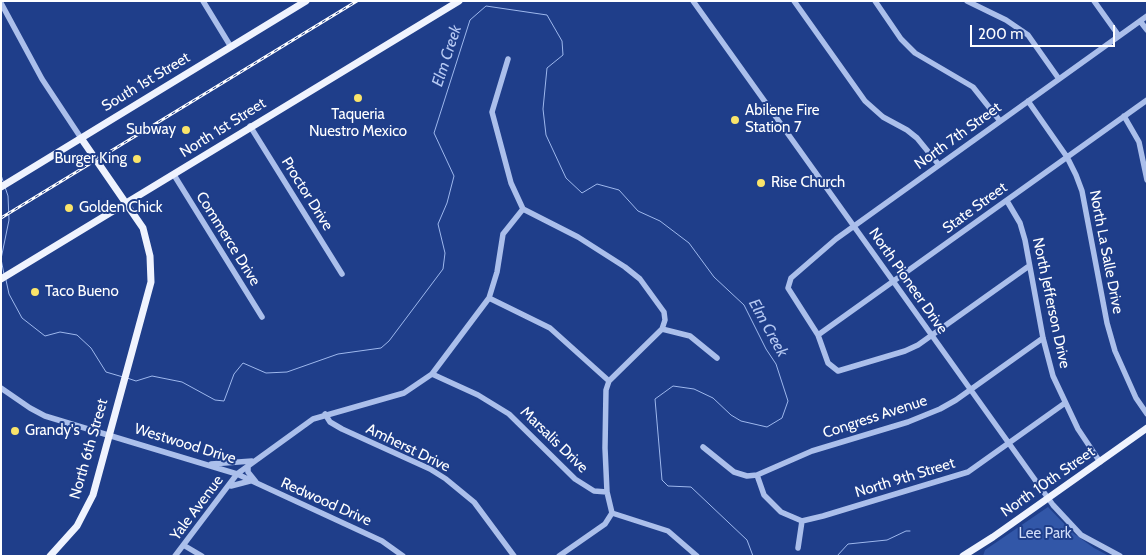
<!DOCTYPE html>
<html>
<head>
<meta charset="utf-8">
<style>
	body { margin:0 }
	#map { position:relative; width:1148px; height:557px; overflow:hidden; background:#1f3e8a; font-family:Cabin,sans-serif }
	canvas { display:block }
	.frame { position:absolute; inset:0; border:2px solid #fff; pointer-events:none }
	.scale { position:absolute; left:970px; top:25px; width:145px; height:22px; box-sizing:border-box; border:2px solid #fff; border-top:0; padding-left:6px; font-size:15px; line-height:18px; white-space:nowrap; color:#fff; -webkit-text-stroke:4px #1f3e8a; paint-order:stroke }
</style>
</head>
<body>
<div id="map">
<canvas width="1148" height="557"></canvas>
<div class="frame"></div>
<div class="scale">200 m</div>
</div>
<script>
const ctx = document.querySelector('canvas').getContext('2d');
ctx.lineJoin = 'round';
function fill(path, color) { ctx.fillStyle = color; ctx.fill(path, 'evenodd'); }
const poly = rows => new Path2D(rows.map(r => 'M' + r).join(''));
function strokePath(path, color, width, dash) { ctx.strokeStyle = color; ctx.lineWidth = width; ctx.lineCap = dash ? 'butt' : 'round'; ctx.setLineDash(dash || []); ctx.stroke(path); }
function write(font, color, halo, rows, align = 'center') {
  ctx.font = font + ' Cabin,sans-serif'; ctx.lineWidth = 4; ctx.setLineDash([]); ctx.textBaseline = 'middle'; ctx.strokeStyle = halo; ctx.fillStyle = color; for (const [text, x, y, turn = 0] of rows) {
    ctx.save(); ctx.translate(x, y); ctx.rotate((+turn || 0) * Math.PI / 180); ctx.textAlign = isNaN(turn) ? turn : align; if (halo) ctx.strokeText(text, 0, 0); ctx.fillText(text, 0, 0); ctx.restore();
  }
}
const green = poly([
	[1048,507,1073,533,1094,548,1109,556,983,556,985,550]
]);
const stream = poly([
	[1,175,3,181],
	[4,274,1,259,9,220,8,196,5,187],
	[6,280,9,294,22,318,45,336,60,332,77,335,91,348,106,372,123,377],
	[127,378,136,381,152,376,182,382,215,400,224,401,234,374,243,363,266,373,287,372,338,354,381,348,389,341,443,269,445,253,438,224,447,203,454,176,434,133,470,20,486,6,547,15,562,41,563,55,547,68,543,109,546,135,566,178,582,193,597,184,619,190,638,211,660,221,689,243,714,277,744,305,766,349,776,364,788,401,782,418,767,427,741,421,731,415,713,398,694,389,673,386,655,399,662,480,668,486,691,487,747,540,753,556],
	[837,556,848,544,887,540,906,531,910,531]
]);
const minor = poly([
	[203,1,231,47],
	[693,1,1053,505,1081,535,1120,556],
	[794,1,865,101,883,117,907,130,917,138,939,165],
	[875,1,901,39,915,53,973,87,1000,121],
	[967,1,1006,20,1028,35,1059,79],
	[1094,1,1119,36],
	[1,3,42,79,81,138],
	[1140,21,1147,30],
	[508,59,492,112,511,183,523,209],
	[1028,101,1067,157,1076,175,1082,191,1107,323,1115,351,1136,398,1147,414],
	[1124,116,1139,142,1147,180],
	[250,126,342,274],
	[174,175,262,317],
	[1007,201,1020,223,1025,240,1043,338,1053,376,1078,429,1100,462],
	[523,209,578,237,625,267,640,279,664,312,665,320,662,329,609,381,606,390,605,448,607,492,612,513,668,531,697,556],
	[1029,266,918,345,905,351,838,371,828,363,818,335,788,288,791,278,836,239,1147,16],
	[489,298,550,328,609,381],
	[662,329,690,336,717,358],
	[818,335,1147,100],
	[432,374,478,395,509,414,575,479,594,491,607,492],
	[1,388,30,408,45,416,237,474,313,419,404,393,432,374,489,298,497,272,503,234,523,209],
	[325,414,330,422,342,429,430,469,446,479,474,502,514,556],
	[703,447,734,472,747,476,757,475,812,451,908,422,940,409,956,400,1043,338],
	[211,464,252,461],
	[248,466,248,472,256,482],
	[757,475,764,495,781,512,802,521,823,516,968,472,1065,403],
	[231,486,250,481],
	[185,546,202,556],
	[798,548,802,521],
	[175,556,237,474,382,541,403,556],
	[559,556,605,524,612,513]
]);
const major = poly([
	[1,187,306,1],
	[1,279,459,1],
	[50,556,77,526,93,495,151,282,150,256,143,228,81,138],
	[963,556,993,537,1147,428]
]);
const rail = poly([
	[1,218,357,1]
]);
const markers = [
	[358,98,5,"#fae46a"],
	[735,120,5,"#fae46a"],
	[186,130,5,"#fae46a"],
	[137,159,5,"#fae46a"],
	[761,183,5,"#fae46a"],
	[69,208,5,"#fae46a"],
	[35,292,5,"#fae46a"],
	[15,431,5,"#fae46a"]
];
const streetNames = [
	["South 1st Street",146,82,-31],
	["North 1st Street",223,128,-32],
	["North 7th Street",958,136,-36],
	["Proctor Drive",307,194,58],
	["State Street",975,208,-36],
	["Commerce Drive",228,239,58],
	["North La Salle Drive",1106,252,79],
	["North Pioneer Drive",908,281,55],
	["North Jefferson Drive",1051,303,78],
	["Congress Avenue",875,417,-18],
	["Marsalis Drive",554,440,44],
	["Westwood Drive",185,444,17],
	["Amherst Drive",408,448,26],
	["North 6th Street",89,449,-74],
	["North 9th Street",905,478,-17],
	["North 10th Street",1048,482,-35],
	["Redwood Drive",326,502,24],
	["Yale Avenue",197,508,-53]
];
const poiNames = [
	["Abilene Fire",745,111],
	["Station 7",745,128],
	["Taqueria",358,115,"center"],
	["Nuestro Mexico",358,132,"center"],
	["Subway",176,130,"right"],
	["Burger King",127,159,"right"],
	["Rise Church",771,183],
	["Golden Chick",79,208],
	["Taco Bueno",45,292],
	["Grandy's",25,431]
];
const parkNames = [
	["Lee Park",1045,534]
];
const waterNames = [
	["Elm Creek",447,56,-72],
	["Elm Creek",768,328,61]
];
fill(green, '#3257a8');
strokePath(stream, '#9eb8ed', 1);
strokePath(minor, '#abbfeb', 5.5);
strokePath(major, '#eff3fe', 7);
strokePath(rail, '#fff', 3);
strokePath(rail, '#1f3e8a', 1, [4]);
for (const [x, y, r, color] of markers) { const dot = new Path2D(); dot.arc(x, y, r, 0, 2 * Math.PI); ctx.fillStyle = color; ctx.fill(dot); strokePath(dot, '#1f3e8a', 2); }
write('15px', '#fff', '#1f3e8a', streetNames);
write('15px', '#fff', '#1f3e8a', poiNames, 'left');
write('15px', '#d0dcf8', '#1f3e8a', parkNames);
write('italic 16px', '#b6c9f3', '#1f3e8a', waterNames);
</script>
</body>
</html>
